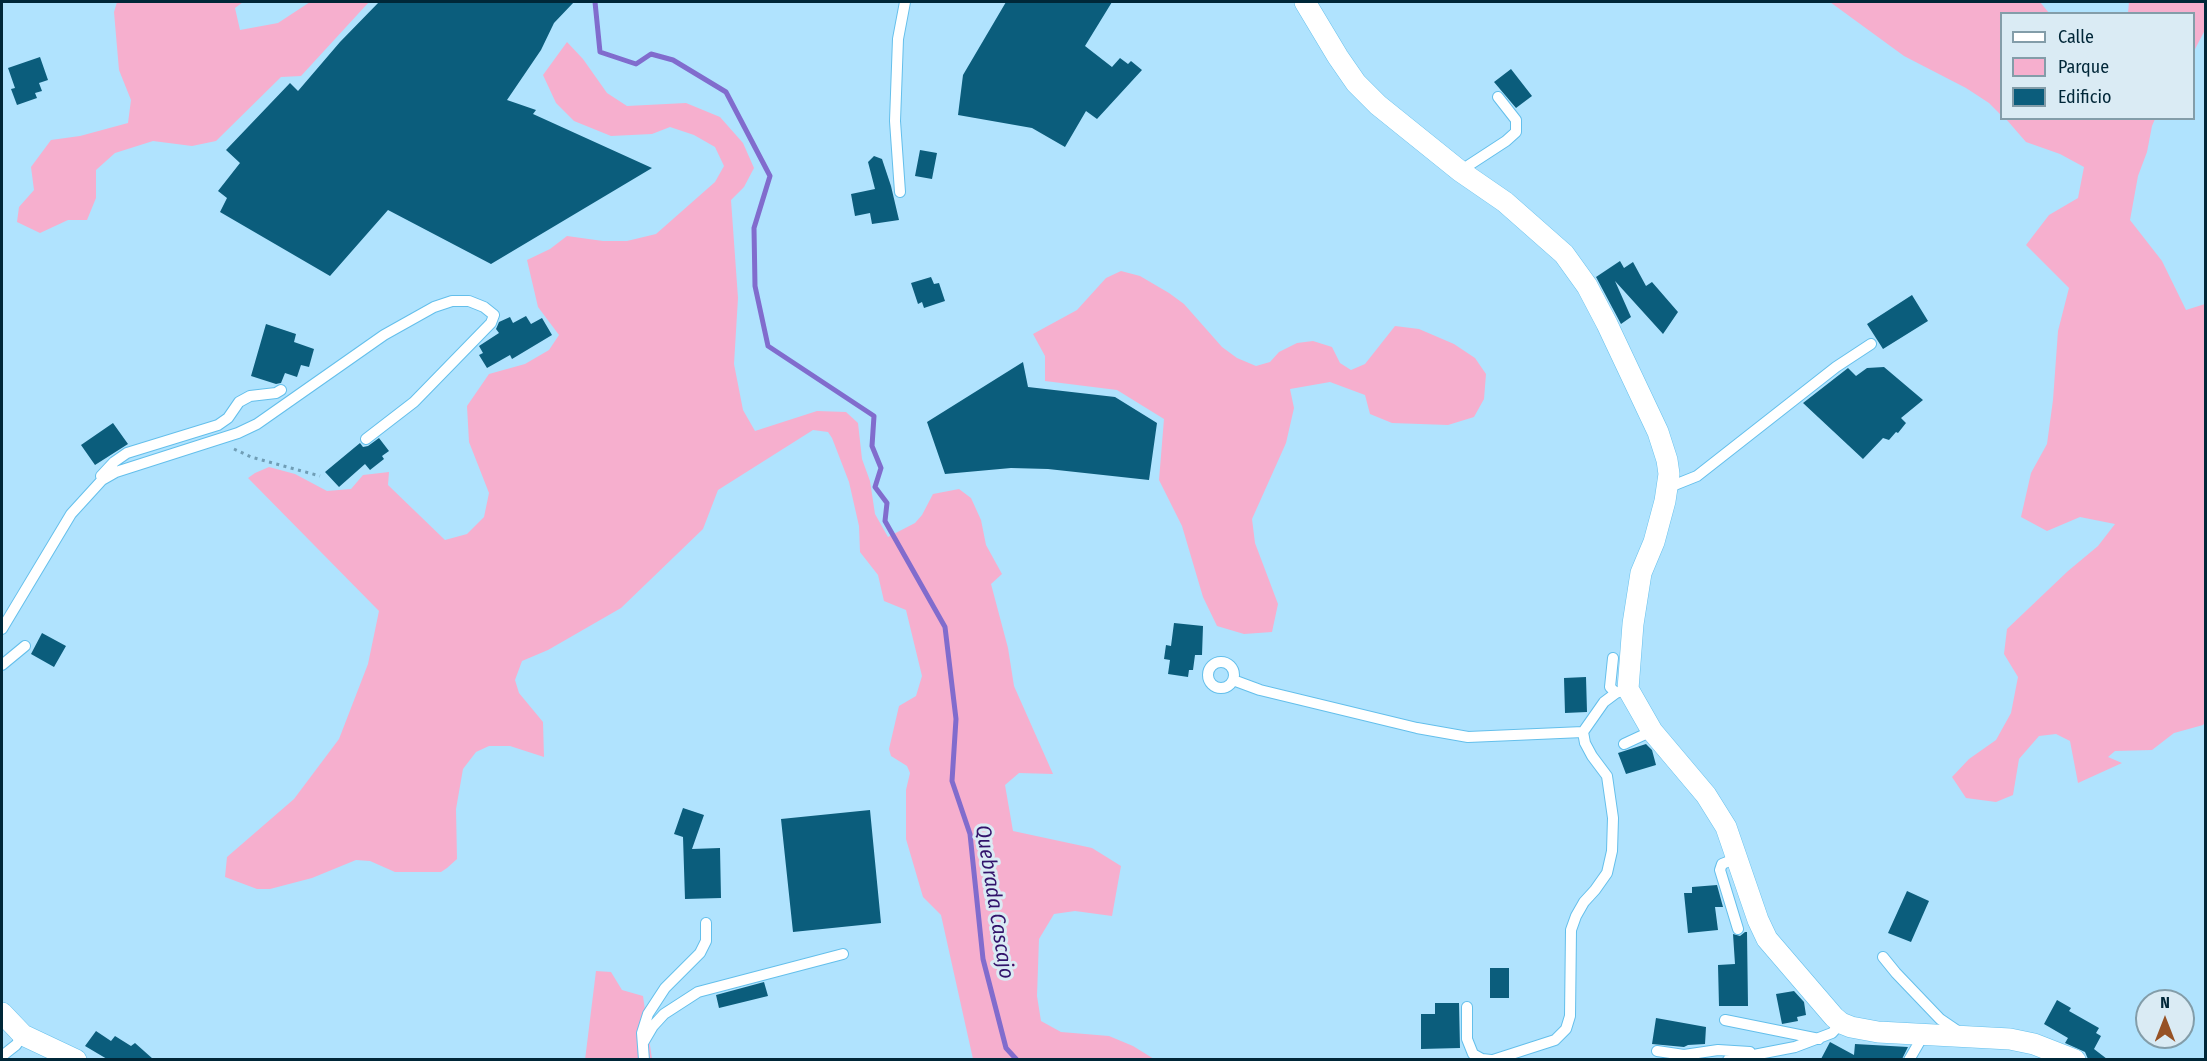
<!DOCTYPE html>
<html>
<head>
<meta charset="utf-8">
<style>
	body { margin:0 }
	#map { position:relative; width:2207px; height:1061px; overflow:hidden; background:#b0e3fe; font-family:"Fira Sans Condensed",sans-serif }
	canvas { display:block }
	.frame { position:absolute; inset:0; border:3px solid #002738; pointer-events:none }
	.legend { position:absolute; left:2000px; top:12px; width:195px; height:108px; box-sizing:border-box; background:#daebf4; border:2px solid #839da9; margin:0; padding:8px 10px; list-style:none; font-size:18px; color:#002738 }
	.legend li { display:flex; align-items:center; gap:12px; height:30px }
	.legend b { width:30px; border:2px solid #839da9 }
	.north { position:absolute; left:2135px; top:989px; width:60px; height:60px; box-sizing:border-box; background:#daebf4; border:2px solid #839da9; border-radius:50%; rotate:0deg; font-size:16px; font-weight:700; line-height:24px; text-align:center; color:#002738 }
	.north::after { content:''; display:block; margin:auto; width:21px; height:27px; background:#965225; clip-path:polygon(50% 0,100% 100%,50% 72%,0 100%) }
</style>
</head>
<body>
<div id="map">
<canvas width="2207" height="1061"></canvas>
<div class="frame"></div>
<ul class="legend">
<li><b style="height:8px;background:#fff"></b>Calle</li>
<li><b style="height:16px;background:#f6afce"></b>Parque</li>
<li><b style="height:16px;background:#0b5d7c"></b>Edificio</li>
</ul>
<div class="north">N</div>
</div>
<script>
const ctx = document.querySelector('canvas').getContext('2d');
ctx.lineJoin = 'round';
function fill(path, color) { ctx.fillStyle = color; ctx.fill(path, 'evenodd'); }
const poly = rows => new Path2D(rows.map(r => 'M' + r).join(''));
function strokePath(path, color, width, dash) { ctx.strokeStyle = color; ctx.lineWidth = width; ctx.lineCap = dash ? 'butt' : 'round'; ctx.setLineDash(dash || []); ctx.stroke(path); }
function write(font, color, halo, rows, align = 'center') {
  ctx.font = font + ' "Fira Sans Condensed",sans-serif'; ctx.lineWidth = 6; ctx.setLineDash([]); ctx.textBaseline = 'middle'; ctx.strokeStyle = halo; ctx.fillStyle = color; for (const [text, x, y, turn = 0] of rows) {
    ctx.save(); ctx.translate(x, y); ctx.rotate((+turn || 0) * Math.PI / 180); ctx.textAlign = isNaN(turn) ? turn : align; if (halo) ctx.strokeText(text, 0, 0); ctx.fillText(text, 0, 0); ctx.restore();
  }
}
const green = poly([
	[117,2,243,2,235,8,240,30,278,23,310,2,369,2,301,76,281,77,216,141,192,146,153,141,115,153,96,170,96,198,87,220,68,220,40,233,17,222,19,207,34,190,31,167,51,140,80,136,128,123,131,100,119,70,114,12],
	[1830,2,2040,2,2049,13,2002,14,2001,115,1989,103,1966,88,1904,56],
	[2129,2,2205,2,2205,30,2194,51,2194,14,2128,13],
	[567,42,583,59,607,93,627,106,686,103,720,117,743,143,754,168,744,187,731,200,738,298,734,364,743,410,755,431,817,411,846,412,858,423,862,459,870,481,875,514,888,537,915,523,922,515,933,494,959,489,971,498,981,520,986,545,1002,574,991,584,1008,648,1014,686,1053,774,1019,773,1005,785,1013,831,1092,848,1121,866,1112,916,1075,911,1054,914,1039,939,1037,996,1041,1021,1061,1032,1109,1036,1133,1046,1154,1059,973,1059,941,915,923,897,906,839,906,790,910,773,907,766,891,756,889,749,899,706,916,696,922,676,906,610,884,601,878,575,860,552,859,526,849,482,832,438,828,432,813,430,718,490,703,529,621,608,548,650,522,661,515,680,519,693,543,722,544,757,510,746,489,746,476,752,463,769,456,809,457,859,447,868,441,872,395,872,370,861,356,860,312,878,270,889,257,889,225,877,227,857,294,799,339,739,368,664,379,611,248,478,255,473,269,467,295,474,327,491,351,489,363,475,389,472,388,485,445,540,467,534,484,517,489,493,469,442,467,406,489,374,525,364,549,350,559,335,538,307,527,260,550,249,567,236,603,241,627,241,656,234,715,182,724,166,715,147,694,135,670,127,652,134,611,136,574,121,556,103,543,75],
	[2006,119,2155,119,2152,126,2147,152,2138,176,2130,220,2162,261,2186,310,2205,304,2206,721,2203,725,2174,733,2152,750,2115,751,2108,757,2122,763,2078,783,2070,741,2056,734,2039,736,2019,759,2013,795,1996,802,1966,798,1952,777,1969,759,1996,740,2011,713,2018,677,2004,654,2007,629,2068,571,2098,546,2115,524,2080,517,2047,531,2021,517,2031,473,2047,444,2053,400,2058,331,2069,288,2026,245,2049,215,2078,198,2084,167,2060,154,2026,142],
	[1121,271,1140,276,1169,293,1184,304,1222,347,1237,358,1256,366,1270,362,1279,352,1297,343,1313,341,1332,347,1340,363,1351,370,1365,364,1395,326,1419,329,1454,344,1475,358,1486,374,1484,399,1474,417,1448,425,1392,423,1370,414,1365,395,1330,382,1290,389,1294,408,1286,443,1252,519,1255,543,1278,604,1272,632,1244,634,1217,626,1203,597,1182,526,1159,480,1164,419,1117,390,1045,381,1045,356,1033,334,1077,310,1106,278],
	[596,971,611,972,622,990,643,996,652,1059,585,1060]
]);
const stream = poly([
	[595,2,600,52,636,64,651,54,673,60,726,92,770,176,754,228,755,286,768,346,874,416,872,446,881,468,875,487,887,503,885,521,945,627,956,719,952,781,970,834,983,959,1006,1048,1017,1060]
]);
const building = poly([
	[379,2,574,2,554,23,541,50,507,100,536,110,533,114,652,168,491,264,388,210,330,276,220,212,227,198,218,191,240,163,226,150,290,83,298,91,340,42],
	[1006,2,1112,2,1085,46,1112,67,1120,58,1128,64,1131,61,1142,70,1097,119,1086,111,1065,147,1032,128,958,115,963,75],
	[40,57,48,80,39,83,42,91,35,93,37,98,17,105,11,89,15,88,8,68],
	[1511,69,1532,96,1516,108,1494,82],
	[920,150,937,153,932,179,915,176],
	[874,156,882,159,891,186,899,220,872,224,870,213,855,216,851,194,875,189,868,162],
	[1620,261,1624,268,1633,262,1646,286,1652,282,1678,312,1663,334,1615,281,1631,317,1621,324,1596,277],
	[931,277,934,284,939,283,945,301,924,308,922,302,918,304,911,283],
	[1912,295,1928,321,1883,349,1867,324],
	[526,316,531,324,542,318,552,335,512,359,510,355,487,368,479,355,483,353,479,346,499,333,496,329,499,322,510,317,513,323],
	[266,324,296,334,294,342,314,349,309,367,301,365,297,377,285,373,281,383,276,384,251,376],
	[1023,362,1028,387,1115,397,1157,423,1149,480,1048,469,1011,468,945,474,927,422],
	[1884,367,1923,400,1901,418,1906,423,1898,433,1896,432,1889,440,1883,438,1863,459,1803,403,1848,368,1856,376,1867,368],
	[113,423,128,444,95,465,81,445],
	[379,438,389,451,382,456,384,459,370,470,365,464,339,487,325,472,360,443,363,447,368,446],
	[1174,623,1203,626,1202,655,1195,655,1193,670,1189,670,1188,677,1168,674,1170,660,1164,659,1166,645,1171,646],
	[42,633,66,646,54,667,31,654],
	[1586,677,1587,712,1565,713,1564,678],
	[1646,744,1652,750,1656,765,1626,774,1618,753],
	[683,808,704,815,692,849,720,848,721,898,685,899,683,837,674,834],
	[870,810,881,923,793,932,781,819],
	[1717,885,1723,907,1715,907,1718,930,1688,933,1684,893,1692,893,1692,887],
	[1907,891,1929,901,1911,942,1888,933],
	[1745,932,1747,932,1748,1006,1719,1006,1718,965,1735,964,1733,934,1740,936],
	[1490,968,1509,968,1509,998,1490,998],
	[764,982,768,996,719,1008,716,995],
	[1794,991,1804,1002,1806,1015,1797,1017,1798,1021,1782,1024,1776,994],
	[2057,1000,2071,1008,2069,1011,2099,1028,2096,1033,2101,1036,2094,1049,2107,1059,2088,1059,2085,1052,2065,1043,2068,1038,2044,1024],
	[1435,1003,1459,1003,1460,1048,1421,1049,1421,1014,1435,1014],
	[1656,1018,1706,1027,1705,1044,1688,1045,1684,1047,1652,1044],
	[96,1031,111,1041,115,1036,131,1046,135,1043,153,1059,107,1059,85,1046],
	[1830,1042,1854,1055,1855,1044,1908,1047,1902,1059,1821,1059]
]);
const path = poly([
	[234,449,251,457,320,476]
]);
const service = poly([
	[1460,171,1506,141,1516,132,1516,120,1498,97],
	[900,192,895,121,898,39,905,2],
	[101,476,114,462,127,453,218,425,228,418,239,402,250,396,276,393,281,390],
	[1667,488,1697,476,1836,367,1871,344],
	[2,629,71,514,102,480,116,472,238,433,257,424,384,335,434,307,452,301,469,301,484,307,494,315,491,323,414,402,366,439],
	[1613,658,1610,687,1616,693],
	'1208 675a13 13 0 1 1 26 0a13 13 0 1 1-26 0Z',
	[2,665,25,646],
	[1233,680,1260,690,1417,728,1468,737,1583,732,1604,702,1616,693,1628,689],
	[1624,744,1652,731],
	[1737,858,1722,864,1720,870,1738,929],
	[1883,957,1896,973,1940,1019,1959,1032],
	[1467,1007,1467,1039,1473,1054,1482,1059,1491,1060],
	[1725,1020,1819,1039],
	[643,1043,653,1026,664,1014,698,992,843,954],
	[1657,1051,1684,1055,1718,1050,1750,1052],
	[2,1056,16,1045,23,1035],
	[644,1060,642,1033,648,1014,665,988,700,953,706,941,706,923],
	[1493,1060,1555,1040,1566,1029,1570,1016,1571,930,1576,916,1584,902,1595,890,1607,873,1612,851,1613,818,1607,776,1592,756,1585,743,1583,732],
	[1728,1060,1795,1047,1832,1033,1841,1023],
	[1909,1060,1924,1034]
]);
const minor = poly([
	[1305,2,1338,57,1356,83,1378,105,1460,171,1505,202,1564,254,1587,286,1607,324,1658,432,1667,460,1669,474,1665,501,1654,542,1641,573,1633,624,1628,689,1652,731,1706,795,1726,827,1758,920,1767,939,1834,1017,1841,1023,1851,1027,1878,1032,2010,1039,2034,1044,2075,1060],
	[2,1013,23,1035,76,1060]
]);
const waterNames = [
	["Quebrada Cascajo",994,902,81]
];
fill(green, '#f6afce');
strokePath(stream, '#816ccd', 5);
fill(building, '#0b5d7c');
strokePath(service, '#64bfeb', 12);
strokePath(minor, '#64bfeb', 22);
strokePath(path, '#709eb6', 3, [3, 4.5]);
strokePath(service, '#fff', 10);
strokePath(minor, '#fff', 21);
write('italic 21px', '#32136b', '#daebf4', waterNames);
</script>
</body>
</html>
